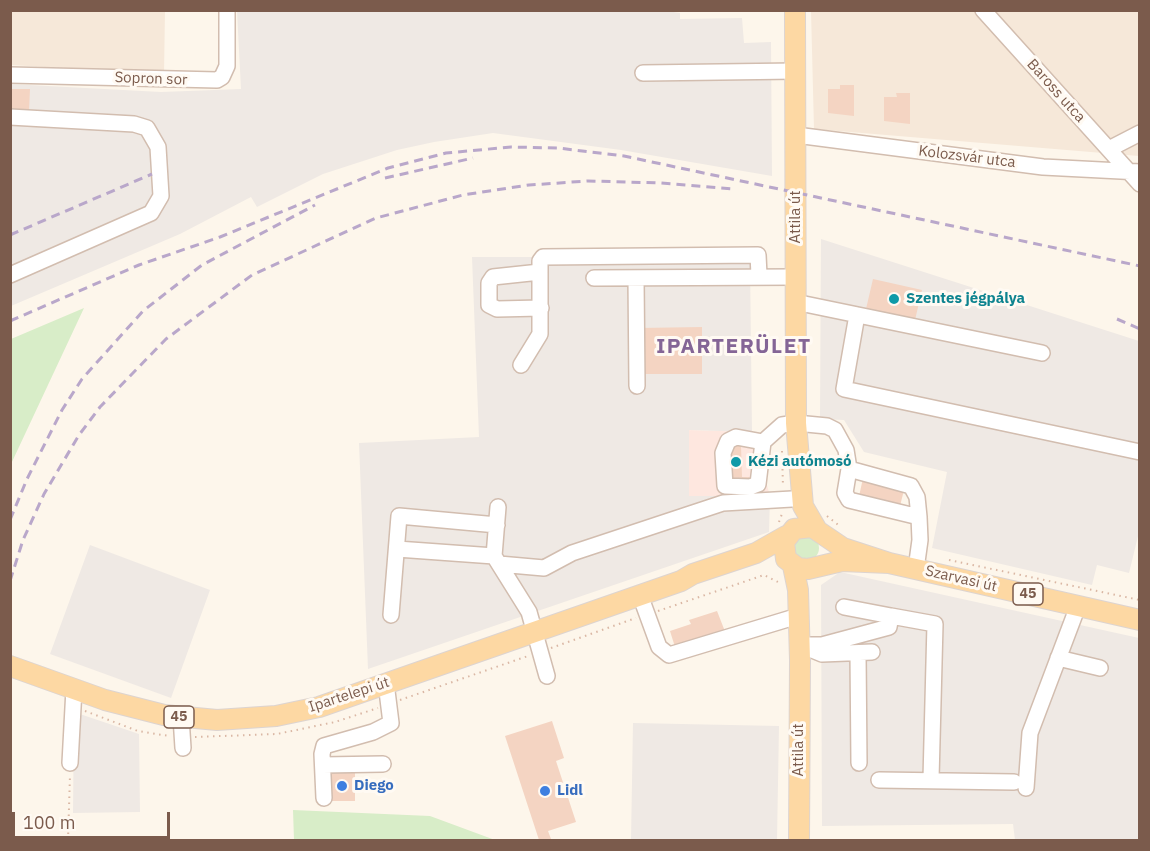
<!DOCTYPE html>
<html>
<head>
<meta charset="utf-8">
<style>
	body { margin:0 }
	#map { position:relative; width:1150px; height:851px; overflow:hidden; background:#fdf6eb; font-family:"IBM Plex Sans",sans-serif }
	canvas { display:block }
	.frame { position:absolute; inset:0; border:12px solid #7b5b4c; pointer-events:none }
	.scale { position:absolute; left:12px; top:812px; width:158px; height:27px; box-sizing:border-box; border:3px solid #7b5b4c; border-top:0; padding-left:8px; font-size:18px; line-height:21px; white-space:nowrap; color:#7b5b4c; -webkit-text-stroke:4px #fffaf3; paint-order:stroke }
</style>
</head>
<body>
<div id="map">
<canvas width="1150" height="851"></canvas>
<div class="frame"></div>
<div class="scale">100 m</div>
</div>
<script>
const ctx = document.querySelector('canvas').getContext('2d');
ctx.lineJoin = 'round';
function fill(path, color) { ctx.fillStyle = color; ctx.fill(path, 'evenodd'); }
const poly = rows => new Path2D(rows.map(r => 'M' + r).join(''));
function strokePath(path, color, width, dash) { ctx.strokeStyle = color; ctx.lineWidth = width; ctx.lineCap = dash ? 'butt' : 'round'; ctx.setLineDash(dash || []); ctx.stroke(path); }
function write(font, color, halo, rows, align = 'center') {
  ctx.font = font + ' "IBM Plex Sans",sans-serif'; ctx.lineWidth = 6; ctx.setLineDash([]); ctx.textBaseline = 'middle'; ctx.strokeStyle = halo; ctx.fillStyle = color; for (const [text, x, y, turn = 0] of rows) {
    ctx.save(); ctx.translate(x, y); ctx.rotate((+turn || 0) * Math.PI / 180); ctx.textAlign = isNaN(turn) ? turn : align; if (halo) ctx.strokeText(text, 0, 0); ctx.fillText(text, 0, 0); ctx.restore();
  }
}
const residential = poly([
	[10,11,165,11,164,74,11,65],
	[811,11,1139,11,1139,156,814,129]
]);
const commercial = poly([
	[688,430,752,432,770,496,689,497]
]);
const industrial = poly([
	[660,10,680,13,680,19,742,18,744,43,771,42,772,176,621,150,493,133,434,142,397,150,323,174,257,207,251,197,180,234,11,306,10,84,161,92,241,89,237,11],
	[821,239,1139,341,1140,528,1129,573,1097,565,1092,585,932,548,947,472,864,452,844,420,820,419],
	[472,257,532,257,532,264,565,264,750,262,752,432,689,430,689,496,770,496,769,532,368,669,359,443,479,437],
	[90,545,210,590,171,698,50,654],
	[840,572,1139,638,1139,840,1015,840,1013,824,822,826,821,585],
	[74,712,139,734,140,812,73,813],
	[633,723,779,726,777,840,631,840]
]);
const green = poly([
	[84,308,11,464,11,339],
	'793 548a13 13 0 1 1 26 0a13 13 0 1 1-26 0Z',
	[293,810,430,816,495,840,294,840]
]);
const building = poly([
	[840,85,854,85,854,116,828,113,828,89,840,89],
	[10,89,30,89,29,111,10,111],
	[896,93,910,93,910,124,884,121,884,97,897,97],
	[873,279,922,290,915,320,866,309],
	[702,327,702,374,639,374,639,328],
	[731,446,741,446,742,477,749,477,750,485,730,485],
	[863,478,904,490,899,510,858,501],
	[717,611,726,634,675,647,670,631,691,624,689,620],
	[552,721,564,758,556,761,576,822,548,831,551,839,539,840,505,736],
	[328,772,355,772,355,801,328,801]
]);
const path = poly([
	[782,451,783,487],
	[827,516,841,527],
	[779,522,783,511],
	[949,560,1140,600],
	[658,611,764,575,780,583],
	[551,648,636,618],
	[400,700,528,656],
	[85,711,138,731,169,736],
	[195,737,277,734,335,722,378,708],
	[68,840,70,775]
]);
const minor = poly([
	[983,10,1140,184],
	[643,73,796,71],
	[10,75,217,80,222,77,227,66,227,10],
	[10,117,134,124,147,128,158,147,161,196,151,213,10,275],
	[796,135,1043,167,1140,172],
	[1109,149,1140,133],
	[540,272,493,277,489,283,489,305,497,309,541,308],
	[594,278,795,277],
	[636,278,637,386],
	[795,302,1042,353],
	[857,315,844,389,1140,452],
	[521,365,540,334,540,261,543,257,758,255,759,275],
	[763,442,736,437,728,441,723,453,725,486,750,487,758,484,763,442,782,425,796,423,827,426,835,430,846,450,849,469,911,486,917,497,919,517,920,540,916,569],
	[849,469,845,493,849,500,919,517],
	[498,507,494,556,529,612,547,676],
	[397,549,494,556],
	[499,564,544,568,572,553,723,503,792,499],
	[640,595,659,647,669,655,798,616],
	[844,607,891,616],
	[391,615,399,516,497,525],
	[800,645,822,645,889,627,891,616,935,624,931,779],
	[810,649,822,654,872,652],
	[858,653,859,763],
	[1058,658,1100,668],
	[181,717,183,748],
	[70,763,74,689],
	[323,765,383,764],
	[879,780,1014,782],
	[1026,788,1030,733,1078,606],
	[324,798,322,754,324,746,373,732,391,723,386,683]
]);
const major = poly([
	[795,10,796,423,803,506,817,530],
	[889,563,842,561,808,569,798,568,786,559,784,542,794,529,812,527,843,548,889,563,1140,620],
	[793,566,798,590,800,660,799,840],
	[10,666,105,700,164,715,217,720,276,716,319,707,681,581,693,574,756,553,786,536]
]);
const rail = poly([
	[385,178,473,158],
	[10,235,152,174],
	[1117,319,1140,329],
	[10,321,139,265,220,237,388,168,446,153,511,147,558,148,624,156,1140,266],
	[10,520,27,479,62,410,82,379,143,311,202,265,315,205],
	[10,581,23,540,44,494,79,435,100,407,166,339,252,275,376,218,463,195,529,185,588,181,661,183,733,189]
]);
const markers = [
	[894,299,6,"#0f9aa8"],
	[736,462,6,"#0f9aa8"],
	[342,786,6,"#3f7fe0"],
	[545,791,6,"#3f7fe0"]
];
const shields = [
	[1028,594,30],
	[179,717,30]
];
const shieldNames = [
	["45",1028,594],
	["45",179,717]
];
const streetNames = [
	["Sopron sor",151,79,2],
	["Baross utca",1056,91,48],
	["Kolozsvár utca",967,157,7],
	["Attila út",796,217,-90],
	["Szarvasi út",961,579,13],
	["Ipartelepi út",349,695,-18],
	["Attila út",799,750,-90]
];
const cultureNames = [
	["Szentes jégpálya",906,299],
	["Kézi autómosó",748,462]
];
const shopNames = [
	["Diego",354,786],
	["Lidl",557,791]
];
const districtNames = [
	["IPARTERÜLET",734,347]
];
fill(residential, '#f6e8d9');
fill(commercial, '#fee7df');
fill(industrial, '#efe9e4');
fill(green, '#d8edc8');
fill(building, '#f4d4c2');
strokePath(minor, '#d2bdaf', 18);
strokePath(major, '#ddd4d0', 22);
strokePath(path, '#dab7a4', 2, [1.5, 4.5]);
strokePath(minor, '#fff', 15);
strokePath(major, '#fdd8a3', 20);
strokePath(rail, '#b9a7ca', 3, [9, 6]);
for (const [x, y, r, color] of markers) { const dot = new Path2D(); dot.arc(x, y, r, 0, 2 * Math.PI); ctx.fillStyle = color; ctx.fill(dot); strokePath(dot, '#fffaf3', 2); }
for (const [x, y, w] of shields) { const box = new Path2D(); box.roundRect(x - w / 2, y - 11, w, 22, 4.5); ctx.fillStyle = '#fffaf3'; ctx.fill(box); strokePath(box, '#7b5b4c', 1.5); }
write('bold 14px', '#7b5b4c', null, shieldNames);
write('15px', '#7b5b4c', '#fffaf3', streetNames);
write('bold 15px', '#0d838f', '#fffaf3', cultureNames, 'left');
write('bold 15px', '#366cbe', '#fffaf3', shopNames, 'left');
ctx.letterSpacing = '1.5px';
write('bold 21px', '#846596', '#fffaf3', districtNames);
ctx.letterSpacing = '0px';
</script>
</body>
</html>
